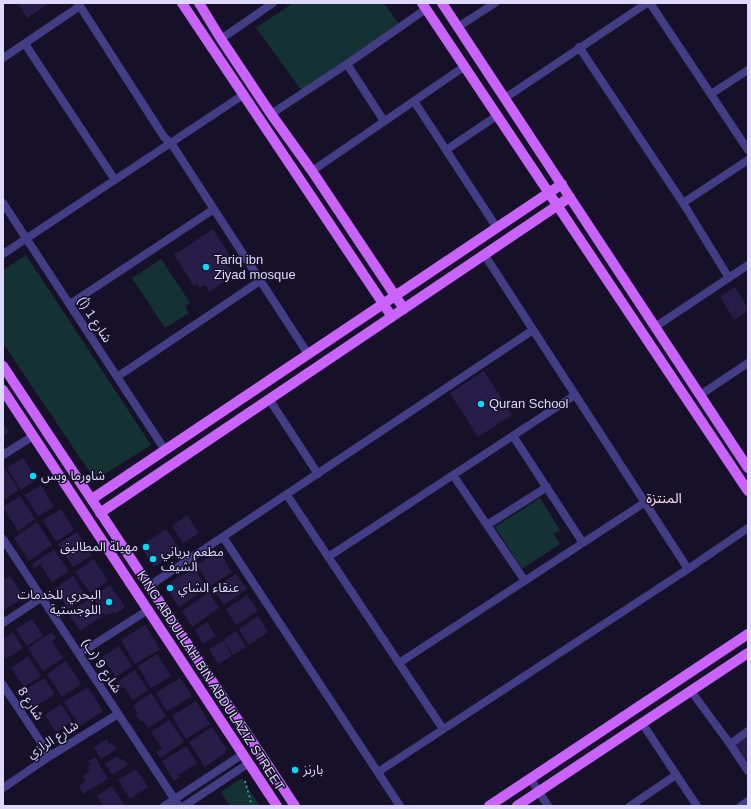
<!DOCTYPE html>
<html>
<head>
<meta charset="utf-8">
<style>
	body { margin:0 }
	#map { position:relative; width:751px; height:809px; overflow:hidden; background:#161129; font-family:Helvetica,sans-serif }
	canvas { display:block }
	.frame { position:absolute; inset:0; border:4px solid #dfd9fe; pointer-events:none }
</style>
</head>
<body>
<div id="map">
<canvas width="751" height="809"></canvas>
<div class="frame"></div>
</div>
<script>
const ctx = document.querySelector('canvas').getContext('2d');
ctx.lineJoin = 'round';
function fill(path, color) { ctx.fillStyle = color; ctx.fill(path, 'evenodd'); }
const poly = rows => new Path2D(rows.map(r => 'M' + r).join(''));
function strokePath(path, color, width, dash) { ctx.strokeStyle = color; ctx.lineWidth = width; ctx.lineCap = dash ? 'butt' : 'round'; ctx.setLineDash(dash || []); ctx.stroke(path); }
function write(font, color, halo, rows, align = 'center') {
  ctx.font = font + ' Helvetica,"Noto Sans Arabic",sans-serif'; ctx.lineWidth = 3; ctx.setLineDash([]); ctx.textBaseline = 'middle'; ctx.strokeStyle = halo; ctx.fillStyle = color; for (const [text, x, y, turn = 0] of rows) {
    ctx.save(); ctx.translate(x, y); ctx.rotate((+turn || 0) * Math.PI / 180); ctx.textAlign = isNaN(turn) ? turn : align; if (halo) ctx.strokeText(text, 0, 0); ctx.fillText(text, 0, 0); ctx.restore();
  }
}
const green = poly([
	[293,3,384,3,399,24,302,91,256,28],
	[26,255,151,445,95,480,3,343,3,270],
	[161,259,190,303,185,306,189,313,165,328,132,278],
	[540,498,560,530,554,534,560,544,522,569,495,527],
	[242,778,244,782,260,806,230,806,221,792]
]);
const building = poly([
	[18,3,49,3,27,18],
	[213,229,230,256,224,260,234,275,209,292,205,285,200,288,197,284,194,286,174,255],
	[735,287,748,308,748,311,734,320,720,297],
	[484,371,512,415,478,437,450,393],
	[3,423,9,432,3,437],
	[23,458,37,479,21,490,7,468],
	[3,466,19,490,3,500],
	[41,485,54,507,38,516,25,495],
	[20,496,35,519,18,531,3,507],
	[61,509,74,530,56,542,43,520],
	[187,515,199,533,183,543,172,526],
	[37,522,52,545,29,561,14,538],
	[166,529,180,550,154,567,140,546],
	[77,532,92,555,73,567,58,544],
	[54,550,69,571,52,582,40,564,35,568,32,564],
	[219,551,232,572,210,586,197,565],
	[94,559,108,581,90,593,75,572],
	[193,568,207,588,179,607,165,586],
	[236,574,247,589,224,605,213,589],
	[10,576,24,597,4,610,3,580],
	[73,576,86,597,68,609,54,589],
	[110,585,125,607,115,614,114,612,111,614,110,613,105,616,92,597],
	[209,592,219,608,192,627,182,611],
	[247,595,258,611,236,625,226,609],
	[89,599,101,617,80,631,68,613],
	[258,616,268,632,249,645,239,629],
	[32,619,43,636,27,646,16,629],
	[207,622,216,636,203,644,195,630],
	[145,625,160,649,135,664,121,640],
	[236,631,246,647,233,655,223,640],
	[13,632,23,648,6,659,3,654,3,639],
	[52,632,56,638,52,641,63,658,43,671,28,648],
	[223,641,232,656,218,664,209,649],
	[119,646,132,666,116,677,102,657],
	[157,654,171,676,151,688,138,666],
	[28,656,41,676,24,687,11,668],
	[66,661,81,684,62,697,47,674],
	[135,670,148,690,133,700,124,687,121,688,117,682],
	[44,678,55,694,33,708,23,691],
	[180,678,192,696,167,711,156,693],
	[88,687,103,711,80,726,64,702],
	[151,693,166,716,148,728,143,721,141,722,136,715,138,713,133,706],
	[196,701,210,724,186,739,172,716],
	[61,704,72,721,56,732,45,715],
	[169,720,184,742,160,758,156,752,162,748,151,732],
	[212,727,226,748,225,753,205,767,189,742],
	[748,733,748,757,745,759,734,743],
	[107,739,109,744,111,743,112,745,113,744,117,749,101,759,94,747],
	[186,746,197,763,178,775,180,777,174,781,162,761],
	[118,756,120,760,122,759,123,761,124,760,128,765,112,775,105,763],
	[95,757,108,779,83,794,79,786,86,781,83,776,90,771,87,767,91,765,88,761],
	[136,769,148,787,130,799,118,780],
	[112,786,125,806,103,806,97,796]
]);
const path = poly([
	[245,781,252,806]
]);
const minor = poly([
	[78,3,164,137,171,143,308,354],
	[650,3,748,150],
	[458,27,495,3],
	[221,39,273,3],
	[25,44,115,180],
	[579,47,683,203,729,278],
	[3,58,80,6],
	[347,64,384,121],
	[711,94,748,70],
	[505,98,647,3],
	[414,101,497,228],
	[271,114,347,64,426,9],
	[446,150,498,115],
	[312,171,465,66],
	[3,203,165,450],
	[683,203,748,160],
	[3,254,243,95],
	[484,254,688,569],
	[70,304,214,209],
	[655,327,748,265],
	[117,377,260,281],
	[700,395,748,363],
	[269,399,318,474],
	[513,436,583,543],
	[3,455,33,436],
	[453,475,525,581],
	[287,495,443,729],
	[487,525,547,487],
	[223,537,400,806],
	[3,539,179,806],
	[328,557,575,395],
	[149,586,533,330],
	[3,623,41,598],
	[79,654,148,610],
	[399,663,644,503],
	[3,685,50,756],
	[691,691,730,744,748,731],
	[642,723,697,806],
	[730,744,748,771],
	[378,772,688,569,748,528],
	[530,778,548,806],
	[3,788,50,756,118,714],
	[164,806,243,754],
	[184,806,249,763],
	[630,806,676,775],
	[741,806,748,801]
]);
const major = poly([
	[182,3,392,317],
	[199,3,221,39,271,114,312,171,404,309],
	[422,3,748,491],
	[442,3,748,468],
	[3,366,295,806],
	[3,390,277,806],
	[92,499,562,184],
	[100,513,570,197],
	[489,806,748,634],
	[517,806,748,653]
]);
const markers = [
	[206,267,4,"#09d8fa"],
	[481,404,4,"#09d8fa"],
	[33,476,4,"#09d8fa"],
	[146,547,4,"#09d8fa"],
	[153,559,4,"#09d8fa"],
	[170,588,4,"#09d8fa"],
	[109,602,4,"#09d8fa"],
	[295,770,4,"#09d8fa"]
];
const poiNames = [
	["Tariq ibn",214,260],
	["Ziyad mosque",214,275],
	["Quran School",489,404],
	["شاورما وبس",41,476],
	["مهيلة المطاليق",138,547,"right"],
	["مطعم برياني",161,552],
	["الشيف",161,567],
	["عنقاء الشاي",178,588],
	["البحري للخدمات",101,595,"right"],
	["اللوجستية",101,610,"right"],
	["بارنز",303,770]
];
const streetNames = [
	["شارع 1 (أ)",94,320,57],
	["شارع 9 (ب)",101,666,57],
	["KING ABDULLAH BIN ABDULAZIZ STREET",210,681,57],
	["شارع 8",30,704,57],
	["شارع الرازي",53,740,-33]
];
const neighbourhoodNames = [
	["المنتزة",664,499]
];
fill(green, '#143233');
fill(building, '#281d49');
strokePath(path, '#33b9b6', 1.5, [2, 3]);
strokePath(minor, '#433d86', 8);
strokePath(major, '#c963fc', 10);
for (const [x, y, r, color] of markers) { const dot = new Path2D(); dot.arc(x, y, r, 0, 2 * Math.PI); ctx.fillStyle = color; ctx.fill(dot); strokePath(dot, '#161129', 1.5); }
write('13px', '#dfd9fe', '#161129', poiNames, 'left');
write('13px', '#dfd9fe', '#161129', streetNames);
write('14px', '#fedbf0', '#161129', neighbourhoodNames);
</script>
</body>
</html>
